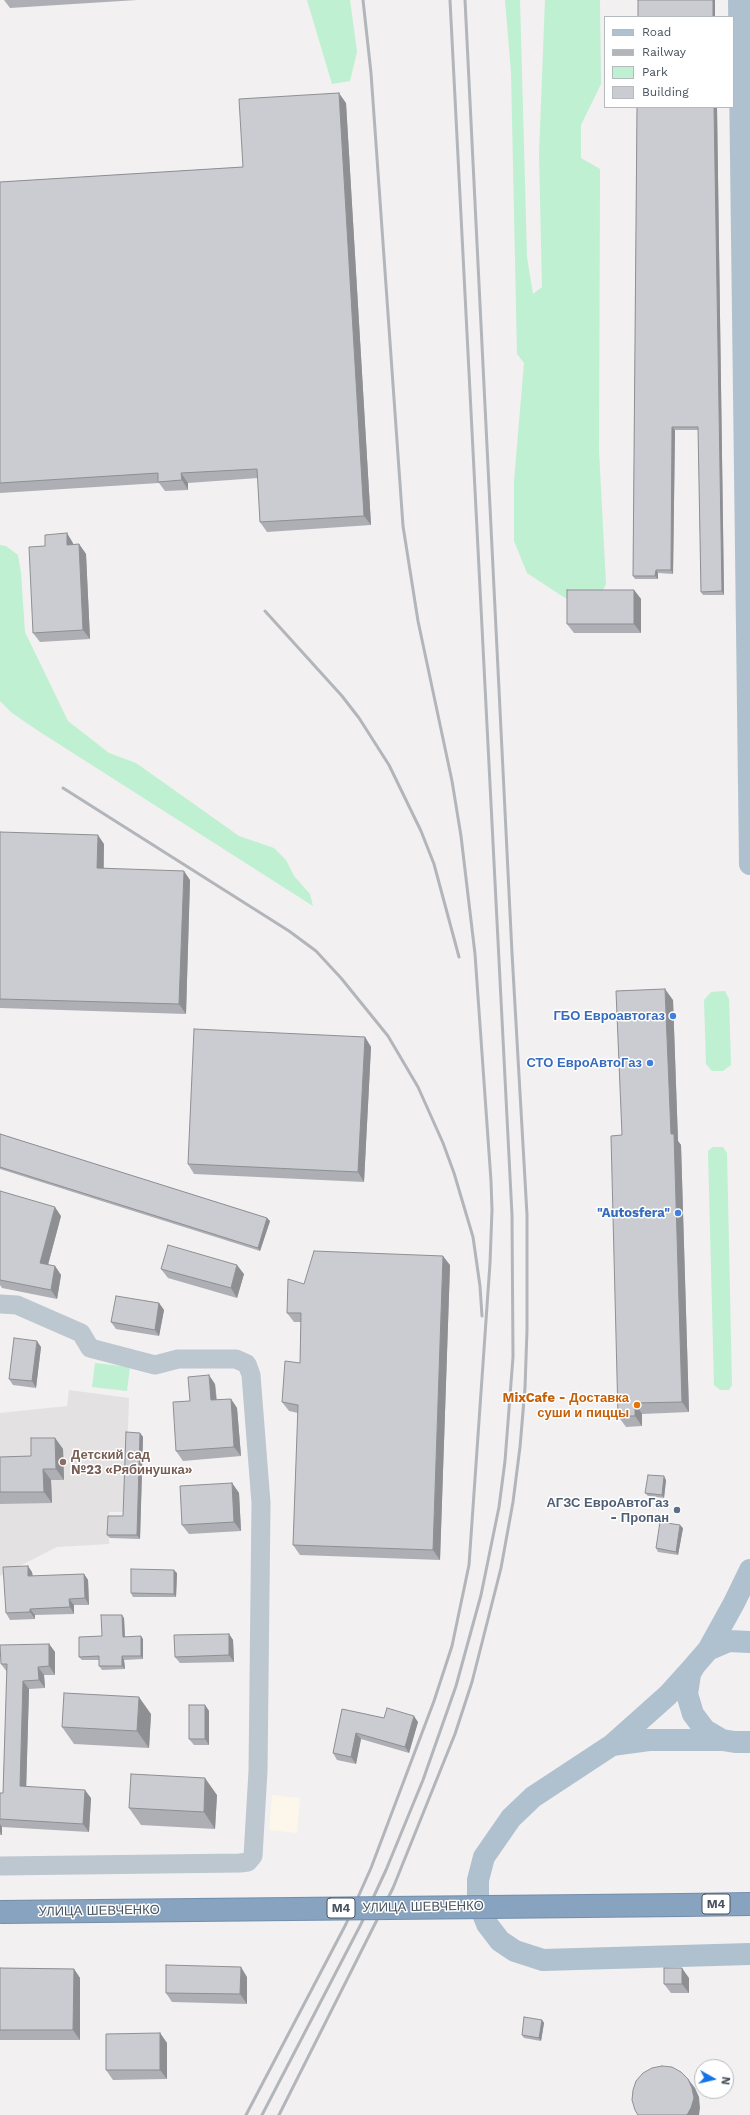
<!DOCTYPE html>
<html>
<head>
<meta charset="utf-8">
<style>
	body { margin:0 }
	#map { position:relative; width:750px; height:2115px; overflow:hidden; background:#f2f0f0; font-family:"Work Sans",sans-serif }
	canvas { display:block }
	.legend { position:absolute; left:604px; top:16px; width:130px; height:92px; box-sizing:border-box; background:#fff; border:1px solid #b5babf; margin:0; padding:5px 7px; list-style:none; font-size:12px; color:#47535e }
	.legend li { display:flex; align-items:center; gap:8px; height:20px }
	.legend b { width:20px; border:1px solid #b5babf }
	.north { position:absolute; left:694px; top:2059px; width:40px; height:40px; box-sizing:border-box; background:#fff; border:1px solid #b5babf; border-radius:50%; rotate:98deg; font-size:11px; font-weight:700; line-height:16px; text-align:center; color:#47535e }
	.north::after { content:''; display:block; margin:auto; width:14px; height:18px; background:#1573e7; clip-path:polygon(50% 0,100% 100%,50% 72%,0 100%) }
</style>
</head>
<body>
<div id="map">
<canvas width="750" height="2115"></canvas>
<ul class="legend">
<li><b style="height:5px;background:#afc0cf"></b>Road</li>
<li><b style="height:5px;background:#b2b5ba"></b>Railway</li>
<li><b style="height:11px;background:#bef0d1"></b>Park</li>
<li><b style="height:11px;background:#caccd2"></b>Building</li>
</ul>
<div class="north">N</div>
</div>
<script>
const ctx = document.querySelector('canvas').getContext('2d');
ctx.lineJoin = 'round';
function fill(path, color) { ctx.fillStyle = color; ctx.fill(path, 'evenodd'); }
const poly = rows => new Path2D(rows.map(r => 'M' + r).join(''));
function strokePath(path, color, width, dash) { ctx.strokeStyle = color; ctx.lineWidth = width; ctx.lineCap = dash ? 'butt' : 'round'; ctx.setLineDash(dash || []); ctx.stroke(path); }
function write(font, color, halo, rows, align = 'center') {
  ctx.font = font + ' "Work Sans",sans-serif'; ctx.lineWidth = 3; ctx.setLineDash([]); ctx.textBaseline = 'middle'; ctx.strokeStyle = halo; ctx.fillStyle = color; for (const [text, x, y, turn = 0] of rows) {
    ctx.save(); ctx.translate(x, y); ctx.rotate((+turn || 0) * Math.PI / 180); ctx.textAlign = isNaN(turn) ? turn : align; if (halo) ctx.strokeText(text, 0, 0); ctx.fillText(text, 0, 0); ctx.restore();
  }
}
const commercial = poly([
	[272,1795,300,1798,297,1833,269,1830]
]);
const education = poly([
	[69,1390,129,1398,125,1512,109,1512,109,1544,57,1547,0,1576,0,1413,67,1406]
]);
const green = poly([
	[307,0,350,0,357,52,350,81,332,84],
	[505,0,520,0,527,257,533,294,542,287,539,154,545,0,600,0,601,84,581,125,581,158,600,169,599,451,606,584,601,594,565,598,527,573,514,541,514,481,524,363,517,354,511,72],
	[0,545,6,546,18,555,21,573,25,632,68,721,109,753,136,763,239,836,274,848,286,860,294,876,310,894,313,906,40,732,12,713,0,701],
	[725,991,729,999,731,1065,723,1071,712,1071,706,1064,704,1000,711,992],
	[713,1147,723,1147,727,1153,732,1385,729,1390,720,1390,714,1385,708,1151],
	[95,1363,130,1367,127,1391,92,1387]
]);
const street = poly([
	[0,1304,17,1305,81,1333,90,1348,155,1365,178,1359,236,1359,247,1364,251,1375,261,1503,258,1771,253,1856,248,1862,240,1863,0,1866]
]);
const primary = poly([
	[739,0,750,864],
	[750,1642,729,1641,708,1650,695,1665,690,1674,687,1694,693,1714,705,1730,722,1740,735,1742,750,1742],
	[708,1650,734,1603,750,1570],
	[695,1665,668,1695,612,1745,533,1797,511,1818,484,1857,478,1880,478,1901,487,1924,500,1941,515,1951,543,1960,750,1954],
	[612,1745,649,1740,721,1740]
]);
const highway = poly([
	[683,1905,750,1904]
]);
const rail = poly([
	[265,611,342,696,359,718,389,765,421,831,434,864,459,957],
	[63,788,289,931,316,951,341,978,388,1036,418,1087,443,1143,454,1173,473,1237,480,1286,482,1316],
	[246,2115,346,1924,371,1868,434,1701,452,1646,469,1565,490,1263,492,1210,491,1181,475,954,461,836,452,781,418,621,403,526,371,73,363,0],
	[262,2115,361,1924,386,1870,423,1780,456,1686,481,1595,499,1507,505,1461,513,1357,512,1215,450,0],
	[279,2115,393,1888,455,1734,472,1682,501,1568,513,1502,520,1447,525,1388,527,1330,527,1215,512,953,465,0]
]);
const highwayBridge = poly([
	[0,1912,683,1905]
]);
const wall = poly([
	[4,0,137,0,10,8],
	[346,103,371,525,267,532,260,522,258,478,188,483,188,490,165,491,159,483,0,493,0,182,243,167],
	[637,107,717,107,724,595,703,595,701,592,698,430,675,430,673,574,658,573,658,579,635,579,633,576],
	[73,543,73,544,79,544,86,554,90,639,40,642,33,633,45,546],
	[634,590,641,599,641,633,574,633,567,624],
	[0,832,104,844,104,868,190,880,186,1014,0,1008],
	[673,1000,678,1141,681,1145,689,1412,642,1414,642,1426,626,1427,618,1416,622,1135],
	[365,1037,371,1047,364,1182,194,1174,188,1164],
	[0,1134,267,1218,270,1221,260,1251,0,1169],
	[61,1216,48,1265,55,1266,61,1275,57,1299,2,1288,0,1285,0,1280],
	[450,1265,440,1560,300,1555,293,1545,298,1413,289,1411,282,1402,300,1363,301,1322,294,1322,287,1313,304,1284],
	[161,1269,244,1274,237,1298,168,1278],
	[159,1303,164,1310,159,1336,116,1329,111,1322],
	[41,1347,36,1388,13,1385,9,1379],
	[215,1384,217,1400,231,1399,237,1408,241,1456,183,1461,176,1451,190,1401],
	[140,1433,143,1437,140,1539,110,1538,107,1535,123,1516],
	[55,1438,63,1449,64,1480,51,1480,52,1503,0,1504,0,1457,31,1456],
	[666,1480,664,1498,648,1496,645,1493],
	[232,1483,239,1493,241,1531,189,1534,182,1525],
	[683,1528,678,1555,658,1552,656,1548],
	[32,1572,33,1576,84,1574,88,1580,89,1605,74,1605,74,1614,35,1615,35,1619,10,1620,6,1613],
	[177,1573,176,1597,133,1597,131,1593],
	[124,1618,125,1637,143,1639,143,1659,124,1660,125,1669,102,1670,99,1666,99,1660,82,1660,79,1657,102,1636],
	[229,1634,233,1640,234,1662,180,1663,175,1657],
	[49,1644,55,1652,55,1675,44,1675,45,1688,29,1689,26,1787,91,1798,89,1832,2,1827,2,1835,0,1835,0,1793,3,1793,7,1672,1,1664],
	[205,1705,209,1711,209,1745,194,1745,189,1739],
	[342,1709,384,1718,418,1722,409,1753,361,1739,356,1764,337,1760,333,1753],
	[151,1714,149,1748,74,1744,62,1727],
	[217,1795,215,1829,141,1825,129,1808],
	[0,1968,74,1969,80,1978,80,2040,0,2040],
	[247,1977,247,2004,172,2002,166,1993],
	[689,1978,689,1993,671,1993,664,1984],
	[542,2020,544,2023,541,2041,524,2038,522,2035],
	[160,2033,167,2043,167,2079,113,2080,106,2070]
]);
const shadedWall = poly([
	[713,0,715,0,715,17,713,17],
	[339,93,346,103,371,525,364,516],
	[714,107,717,107,724,595,722,591],
	[672,427,675,430,673,574,671,570],
	[181,473,188,483,188,490,182,480],
	[67,533,73,543,74,554,67,545],
	[79,544,86,554,90,639,83,630],
	[656,570,658,573,658,579,655,576],
	[634,590,641,599,641,633,634,624],
	[98,835,104,844,103,877,97,868],
	[184,871,190,880,186,1014,179,1004],
	[665,989,673,1000,678,1141,681,1145,689,1412,682,1402],
	[365,1037,371,1047,364,1182,358,1172],
	[55,1207,61,1216,46,1272,40,1263],
	[267,1218,270,1221,260,1251,258,1248],
	[443,1256,450,1265,440,1560,433,1550],
	[237,1265,244,1274,237,1298,231,1288],
	[55,1266,61,1275,57,1299,51,1290],
	[159,1303,164,1310,159,1336,155,1330],
	[37,1341,41,1347,36,1388,32,1381],
	[209,1375,215,1384,217,1410,211,1400],
	[231,1399,237,1408,241,1456,234,1447],
	[635,1403,642,1414,642,1426,635,1416],
	[140,1433,143,1437,140,1539,137,1535],
	[55,1438,63,1449,64,1480,56,1469],
	[43,1469,51,1480,52,1503,44,1492],
	[664,1476,666,1480,664,1498,662,1495],
	[232,1483,239,1493,241,1531,234,1522],
	[680,1525,683,1528,678,1555,676,1552],
	[28,1566,32,1572,33,1583,28,1576],
	[174,1570,177,1573,176,1597,174,1594],
	[84,1574,88,1580,89,1605,85,1598],
	[69,1599,74,1605,74,1614,70,1607],
	[30,1609,35,1615,35,1619,30,1612],
	[122,1615,124,1618,125,1640,123,1637],
	[229,1634,233,1640,234,1662,229,1655],
	[141,1636,143,1639,143,1659,141,1656],
	[49,1644,55,1652,55,1675,49,1666],
	[122,1656,124,1660,125,1669,122,1666],
	[38,1667,44,1675,45,1688,39,1680],
	[23,1681,29,1689,26,1795,20,1786],
	[139,1697,151,1714,149,1748,137,1731],
	[205,1705,209,1711,209,1745,205,1739],
	[414,1716,418,1722,409,1753,405,1747],
	[356,1733,361,1739,356,1764,351,1757],
	[205,1778,217,1795,215,1829,204,1812],
	[85,1790,91,1798,89,1832,83,1824],
	[0,1824,2,1827,2,1835,0,1832],
	[241,1967,247,1977,247,2004,240,1994],
	[682,1968,689,1978,689,1993,682,1984],
	[74,1969,80,1978,80,2040,73,2030],
	[542,2020,544,2023,541,2041,539,2038],
	[160,2033,167,2043,167,2079,160,2070],
	[688,2079,695,2088,699,2097,700,2108,699,2115,687,2115]
]);
const building = poly([
	[638,0,713,0,713,17,638,17,638,0],
	[339,93,364,516,260,522,257,469,181,473,182,480,158,482,158,473,0,483,0,182,243,167,239,99,339,93],
	[637,107,714,107,722,591,701,592,698,427,672,427,671,570,656,570,655,576,633,576,637,107],
	[67,533,67,545,79,544,83,630,33,633,29,547,45,546,45,535,67,533],
	[567,590,634,590,634,624,567,624,567,590],
	[0,832,98,835,97,868,184,871,179,1004,0,999,0,832],
	[665,989,671,1134,674,1134,682,1402,635,1403,635,1416,618,1416,611,1136,622,1135,616,991,665,989],
	[194,1029,365,1037,358,1172,188,1164,194,1029],
	[0,1134,267,1218,258,1248,0,1167,0,1134],
	[0,1191,55,1207,40,1263,55,1266,51,1290,0,1280,0,1191],
	[168,1245,237,1265,231,1288,161,1269,168,1245],
	[314,1251,443,1256,433,1550,293,1545,298,1405,282,1402,285,1361,300,1363,301,1313,287,1313,288,1279,304,1284,314,1251],
	[116,1296,159,1303,155,1330,111,1322,116,1296],
	[14,1338,37,1341,32,1381,9,1379,14,1338],
	[209,1375,211,1400,231,1399,234,1447,176,1451,173,1402,190,1401,188,1377,209,1375],
	[126,1432,140,1433,137,1535,107,1535,108,1516,123,1516,126,1432],
	[31,1438,55,1438,56,1469,43,1469,44,1492,0,1492,0,1457,31,1456,31,1438],
	[648,1475,664,1476,662,1495,645,1493,648,1475],
	[232,1483,234,1522,182,1525,180,1486,232,1483],
	[660,1522,680,1525,676,1552,656,1548,660,1522],
	[28,1566,28,1576,84,1574,85,1598,69,1599,70,1607,30,1609,30,1612,6,1613,3,1567,28,1566],
	[131,1569,174,1570,174,1594,131,1593,131,1569],
	[101,1615,122,1615,123,1637,141,1636,141,1656,122,1656,122,1666,99,1666,99,1656,79,1657,79,1637,102,1636,101,1615],
	[229,1634,229,1655,175,1657,174,1635,229,1634],
	[49,1644,49,1666,38,1667,39,1680,23,1681,20,1786,85,1790,83,1824,0,1819,0,1793,3,1793,7,1664,1,1664,0,1645,49,1644],
	[64,1693,139,1697,137,1731,62,1727,64,1693],
	[189,1705,205,1705,205,1739,189,1739,189,1705],
	[387,1708,414,1716,405,1747,356,1733,351,1757,333,1753,342,1709,384,1718,387,1708],
	[131,1774,205,1778,204,1812,129,1808,131,1774],
	[166,1965,241,1967,240,1994,166,1993,166,1965],
	[0,1968,74,1969,73,2030,0,2030,0,1968],
	[664,1968,682,1968,682,1984,664,1984,664,1968],
	[524,2017,542,2020,539,2038,522,2035,524,2017],
	[160,2033,160,2070,106,2070,106,2034,160,2033],
	[662,2066,672,2067,681,2072,688,2079,692,2088,694,2098,691,2108,687,2115,638,2115,635,2110,632,2100,633,2090,636,2081,643,2073,652,2068,662,2066]
]);
const markers = [
	[673,1016,4,"#3f7fe0"],
	[650,1063,4,"#3f7fe0"],
	[678,1213,4,"#3f7fe0"],
	[637,1405,4,"#e8710a"],
	[63,1462,4,"#8d6e63"],
	[677,1510,4,"#5c6f8a"]
];
const shields = [
	[716,1904,28],
	[341,1908,28]
];
const shieldNames = [
	["M4",716,1904],
	["M4",341,1908]
];
const shopNames = [
	["ГБО Евроавтогаз",665,1016],
	["СТО ЕвроАвтоГаз",642,1063],
	["\"Autosfera\"",670,1213]
];
const foodNames = [
	["MixCafe - Доставка",629,1398],
	["суши и пиццы",629,1413]
];
const educationNames = [
	["Детский сад",71,1455],
	["№23 «Рябинушка»",71,1470]
];
const serviceNames = [
	["АГЗС ЕвроАвтоГаз",669,1503],
	["- Пропан",669,1518]
];
const streetNames = [
	["УЛИЦА ШЕВЧЕНКО",423,1907,-1],
	["УЛИЦА ШЕВЧЕНКО",99,1911,-1]
];
fill(commercial, '#fcf7ea');
fill(education, '#e3e1e2');
fill(green, '#bef0d1');
strokePath(highway, '#728eab', 24);
strokePath(street, '#bdc7cf', 19);
strokePath(primary, '#afc0cf', 22);
strokePath(highway, '#87a3bf', 22);
strokePath(rail, '#b2b5ba', 3);
strokePath(highwayBridge, '#728eab', 24, []);
strokePath(highwayBridge, '#87a3bf', 22);
fill(wall, '#aeafb5');
fill(shadedWall, '#8d8f93');
fill(building, '#caccd2');
strokePath(building, '#8d8f93', 1);
for (const [x, y, r, color] of markers) { const dot = new Path2D(); dot.arc(x, y, r, 0, 2 * Math.PI); ctx.fillStyle = color; ctx.fill(dot); strokePath(dot, '#fff', 1.5); }
for (const [x, y, w] of shields) { const box = new Path2D(); box.roundRect(x - w / 2, y - 10, w, 20, 3); ctx.fillStyle = '#fff'; ctx.fill(box); strokePath(box, '#47535e', 1); }
write('bold 12px', '#47535e', null, shieldNames);
write('bold 13px', '#366cbe', '#fff', shopNames, 'right');
write('bold 13px', '#c56008', '#fff', foodNames, 'right');
write('bold 13px', '#785e54', '#fff', educationNames, 'left');
write('bold 13px', '#4e5e75', '#fff', serviceNames, 'right');
write('13px', '#47535e', '#fff', streetNames);
</script>
</body>
</html>
